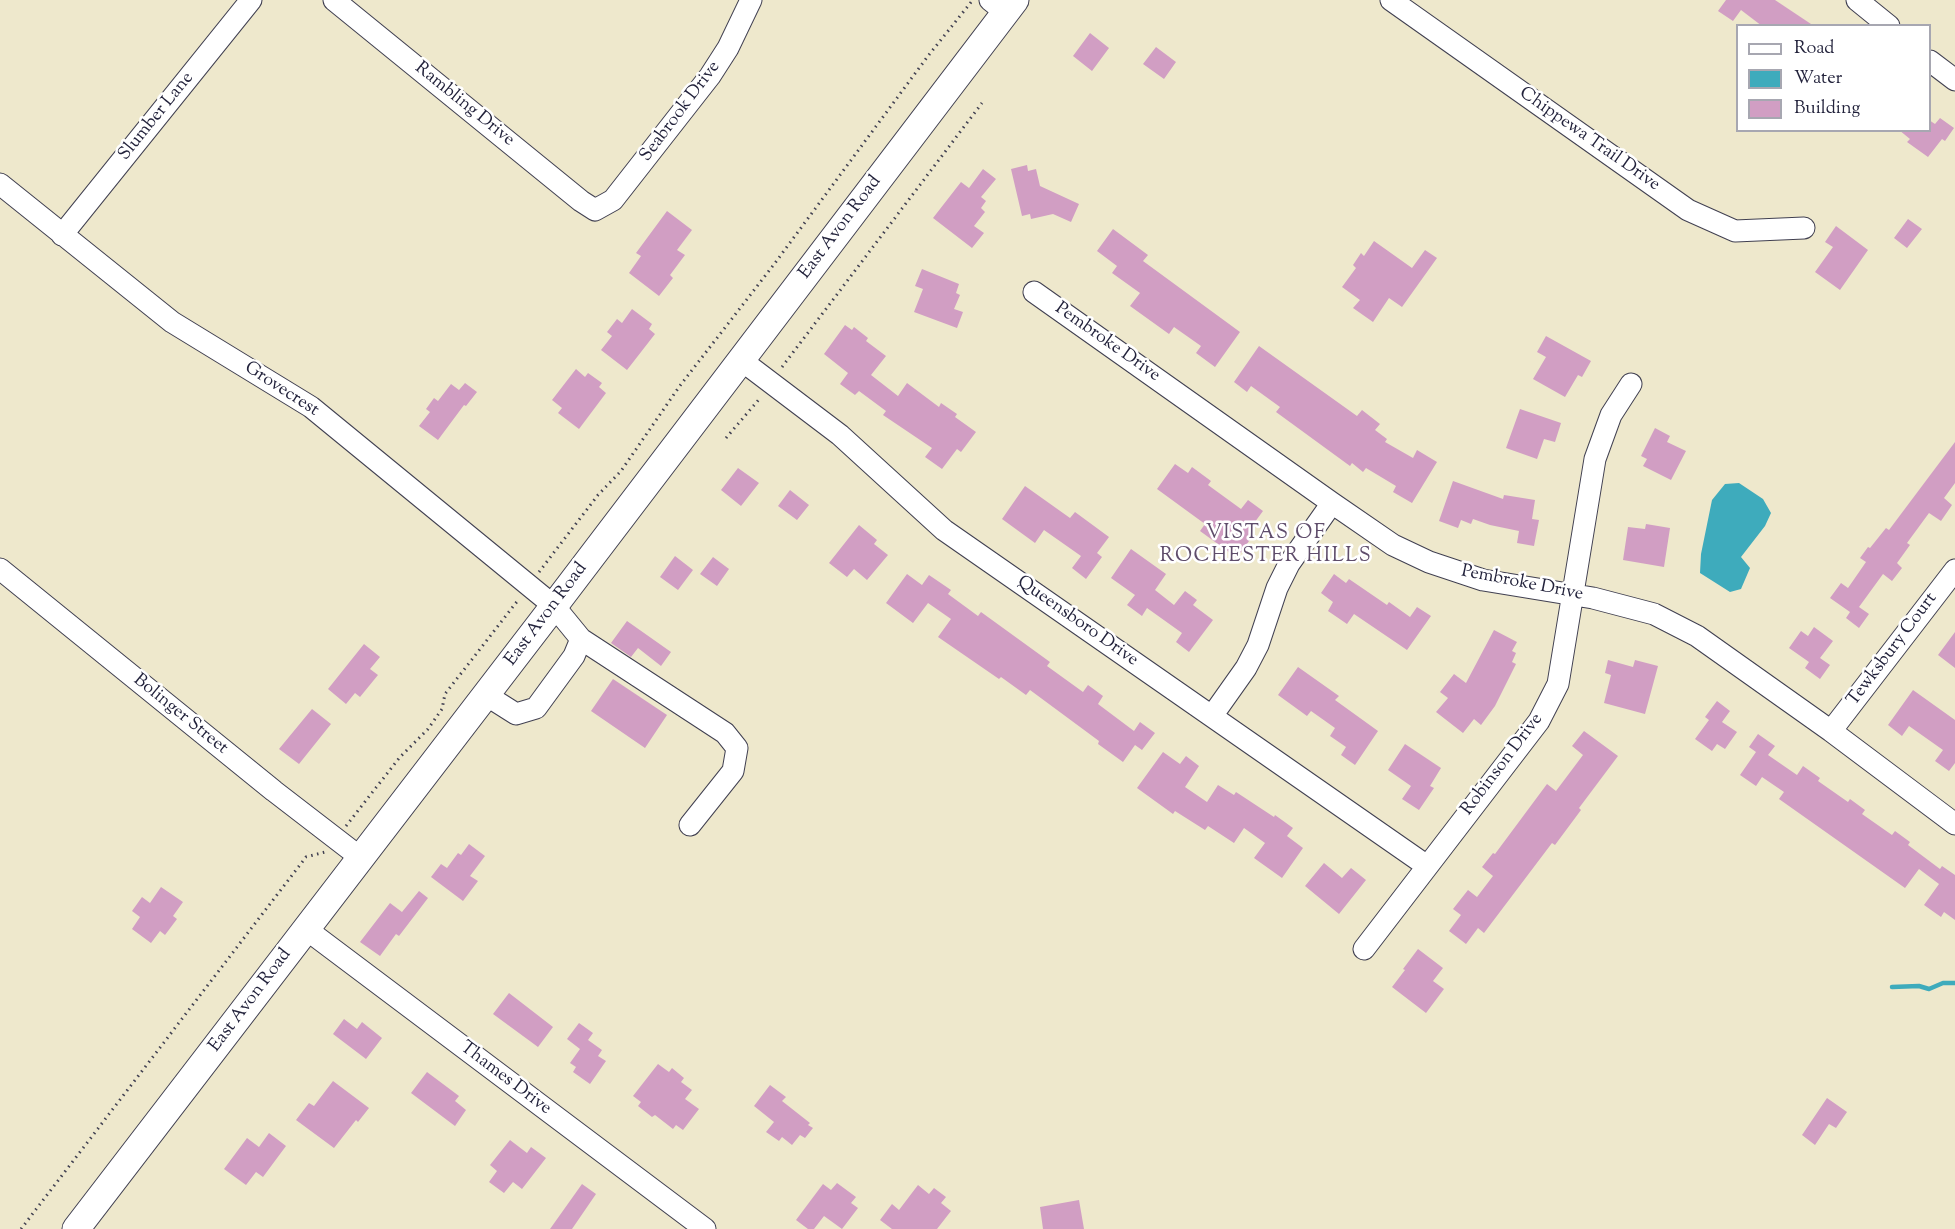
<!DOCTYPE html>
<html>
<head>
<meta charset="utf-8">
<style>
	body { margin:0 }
	#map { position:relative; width:1955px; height:1229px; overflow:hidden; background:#eee8cc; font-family:"Sorts Mill Goudy",serif }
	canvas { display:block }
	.legend { position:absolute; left:1736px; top:24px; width:195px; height:108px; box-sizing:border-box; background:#fff; border:2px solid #a7a7b1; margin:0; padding:8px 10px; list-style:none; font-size:18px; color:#22223b }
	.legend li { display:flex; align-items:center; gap:12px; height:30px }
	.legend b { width:30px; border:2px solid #a7a7b1 }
</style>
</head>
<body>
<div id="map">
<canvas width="1955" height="1229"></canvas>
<ul class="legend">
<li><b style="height:8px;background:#fff"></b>Road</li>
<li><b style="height:16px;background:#3eabbc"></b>Water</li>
<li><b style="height:16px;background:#d19ec3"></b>Building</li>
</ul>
</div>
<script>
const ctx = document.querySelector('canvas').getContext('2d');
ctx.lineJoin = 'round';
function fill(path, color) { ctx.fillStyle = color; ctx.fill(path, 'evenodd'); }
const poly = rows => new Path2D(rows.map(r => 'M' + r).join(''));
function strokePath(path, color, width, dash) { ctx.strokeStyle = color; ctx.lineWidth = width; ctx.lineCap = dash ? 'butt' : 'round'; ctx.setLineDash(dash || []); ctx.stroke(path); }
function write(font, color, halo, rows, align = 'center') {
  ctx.font = font + ' "Sorts Mill Goudy",serif'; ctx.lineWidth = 5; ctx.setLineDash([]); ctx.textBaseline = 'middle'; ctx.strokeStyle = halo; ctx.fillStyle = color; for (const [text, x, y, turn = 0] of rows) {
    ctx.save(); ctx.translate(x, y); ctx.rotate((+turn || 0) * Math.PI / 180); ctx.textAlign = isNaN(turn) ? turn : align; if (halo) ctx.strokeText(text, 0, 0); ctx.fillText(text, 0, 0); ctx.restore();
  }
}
const water = poly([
	[1739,483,1763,499,1771,513,1765,526,1741,557,1750,568,1741,589,1730,592,1700,573,1701,554,1712,500,1725,484]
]);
const stream = poly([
	[1892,987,1919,986,1929,989,1943,983,1955,983]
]);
const building = poly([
	[1726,0,1775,0,1814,26,1762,26,1741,10,1733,21,1718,11],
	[1090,33,1109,48,1092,71,1073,56],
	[1156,47,1176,62,1164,79,1143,64],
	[1940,118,1954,128,1945,141,1942,139,1928,157,1907,142,1910,139,1899,130,1929,130,1929,120,1935,124],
	[1027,165,1028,171,1036,169,1040,186,1079,204,1071,222,1053,214,1031,219,1030,214,1022,216,1011,169],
	[983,169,996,179,981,197,986,201,981,208,985,212,974,226,984,233,972,248,933,218,961,182,969,188],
	[667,211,692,230,677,250,685,255,670,275,673,278,659,296,629,273,641,256,636,253],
	[1908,219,1922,229,1907,248,1894,238],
	[1836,226,1868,250,1840,290,1815,272,1833,247,1825,242],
	[1113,229,1148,255,1143,261,1240,332,1215,367,1196,353,1201,346,1174,327,1169,334,1130,306,1140,293,1112,273,1117,266,1097,251],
	[1374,241,1412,268,1425,250,1437,258,1402,307,1389,298,1373,322,1353,308,1360,300,1342,287,1356,268,1353,265,1361,253,1364,256],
	[922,269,959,284,956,293,960,295,954,309,963,312,957,328,914,312,923,289,915,286],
	[632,309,652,324,649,329,655,334,627,370,601,350,612,336,607,332,617,319,622,323],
	[845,325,852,330,854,327,868,338,866,341,886,356,871,375,898,396,907,383,939,407,941,403,957,414,955,417,976,432,961,452,957,449,942,469,925,457,932,448,883,415,886,411,859,391,855,395,840,384,848,373,824,354],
	[1546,336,1591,361,1582,377,1578,375,1565,397,1533,379,1546,357,1537,352],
	[1259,346,1357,416,1362,410,1380,424,1375,430,1387,439,1385,442,1413,458,1417,450,1437,462,1412,503,1393,492,1396,486,1366,468,1363,472,1352,463,1350,466,1276,412,1280,407,1251,386,1247,392,1234,382],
	[576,369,585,377,588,373,602,383,599,387,606,393,579,429,558,413,562,408,552,400],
	[465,383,477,392,466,406,464,405,438,440,419,426,430,412,426,409,434,398,438,401,451,384,459,390],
	[1520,409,1561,423,1555,442,1544,439,1537,459,1506,448],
	[1655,428,1670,436,1667,442,1686,451,1671,480,1643,466,1647,459,1641,456],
	[1955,442,1955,483,1944,498,1952,505,1941,521,1929,513,1907,543,1910,545,1897,563,1902,568,1892,581,1883,574,1859,607,1869,614,1859,628,1846,618,1850,612,1830,598,1841,583,1848,588,1866,562,1860,558,1868,547,1870,548,1886,528,1889,530],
	[1175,464,1188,473,1192,467,1211,481,1208,485,1241,509,1248,500,1263,511,1249,530,1254,534,1237,558,1200,531,1205,524,1157,489],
	[738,468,759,483,741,506,721,490],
	[1453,481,1503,499,1504,495,1535,500,1532,519,1539,520,1534,546,1517,543,1519,531,1490,525,1473,519,1471,524,1461,520,1458,528,1439,521],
	[1025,486,1070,518,1075,512,1109,537,1097,553,1102,557,1086,579,1072,568,1081,556,1044,530,1035,543,1002,519],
	[790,490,809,505,797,520,778,506],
	[1646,524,1670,528,1664,567,1623,560,1628,527,1645,529],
	[859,525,877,540,874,544,888,555,867,580,854,569,847,577,829,563],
	[1131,549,1166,574,1155,590,1174,605,1185,591,1197,600,1193,605,1213,620,1189,652,1176,642,1182,633,1147,608,1142,616,1127,605,1135,595,1111,578],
	[675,556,693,570,678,590,660,577],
	[713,557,729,569,717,586,700,574],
	[907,574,922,585,929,575,951,590,948,594,978,616,981,612,1050,662,1047,666,1083,692,1088,685,1103,696,1098,704,1134,731,1140,722,1155,733,1142,750,1135,745,1123,762,1098,744,1099,741,1030,690,1026,695,1001,677,999,679,938,637,951,619,928,603,913,623,886,603],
	[1334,574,1346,583,1349,579,1387,605,1389,602,1410,617,1417,607,1431,616,1407,650,1354,614,1347,624,1328,611,1333,602,1321,593],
	[627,621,671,652,661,666,638,648,631,657,611,643],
	[1814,627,1833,641,1820,658,1830,665,1820,679,1805,668,1809,662,1789,648,1801,631,1808,636],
	[1494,630,1517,642,1512,651,1516,653,1512,662,1516,664,1495,706,1481,725,1474,719,1463,733,1436,712,1448,698,1440,692,1454,674,1466,683],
	[1955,632,1955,668,1938,655],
	[364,644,380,657,370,669,378,675,360,697,355,693,346,704,328,689],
	[1608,660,1633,667,1635,660,1658,666,1645,714,1604,703,1611,675,1605,673],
	[1298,667,1339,696,1335,700,1378,731,1355,765,1341,755,1346,747,1330,736,1335,728,1311,711,1307,716,1278,695],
	[613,679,667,715,645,748,591,711],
	[1913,690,1955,720,1955,763,1949,771,1935,761,1943,750,1909,726,1902,736,1888,725],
	[1717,701,1730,711,1722,722,1737,732,1725,749,1717,744,1712,751,1695,739,1709,720,1705,717],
	[312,709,331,724,299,764,279,749],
	[1584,731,1618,756,1579,808,1581,810,1555,845,1552,843,1484,933,1478,928,1466,944,1449,931,1461,915,1453,909,1468,890,1477,897,1493,876,1482,867,1493,853,1495,854,1547,784,1556,791,1583,755,1572,746],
	[1758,734,1775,746,1768,755,1797,775,1803,766,1820,778,1818,781,1848,802,1850,799,1865,810,1862,814,1892,835,1895,831,1910,842,1908,845,1940,869,1942,866,1955,875,1955,920,1944,912,1941,917,1924,905,1939,884,1919,869,1905,888,1779,799,1784,792,1762,777,1756,786,1740,775,1756,752,1749,747],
	[1405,744,1441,768,1430,786,1434,788,1419,810,1402,799,1411,786,1388,770],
	[1163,752,1180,764,1186,756,1199,766,1185,787,1207,802,1218,785,1234,795,1236,792,1274,817,1275,815,1293,828,1287,836,1303,848,1282,878,1254,858,1265,843,1244,828,1234,843,1208,826,1205,830,1175,811,1173,814,1137,788],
	[469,844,485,856,470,876,478,881,463,901,431,877,441,864,447,868,458,853,461,855],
	[1324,863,1342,878,1351,868,1366,880,1339,914,1305,886],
	[161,887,183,902,173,916,177,919,165,935,160,931,151,943,132,929,140,917,132,911,142,897,150,903],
	[419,891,428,898,399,936,396,934,380,956,360,942,390,903,402,912],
	[1418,949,1443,968,1433,981,1444,989,1426,1013,1392,987,1405,970,1403,969],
	[509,993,553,1027,538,1047,493,1014],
	[344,1019,357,1029,362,1022,382,1038,366,1059,333,1034],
	[579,1023,593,1033,588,1040,602,1050,598,1056,606,1061,590,1084,573,1072,576,1067,570,1063,580,1049,567,1039],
	[658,1064,669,1072,672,1068,684,1078,681,1082,692,1090,685,1099,699,1109,683,1130,676,1125,673,1129,655,1115,652,1117,638,1106,641,1102,633,1096],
	[427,1072,459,1096,455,1101,466,1110,455,1126,411,1093],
	[333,1081,369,1108,358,1122,356,1120,334,1148,296,1120,309,1103,314,1106],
	[770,1085,786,1097,782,1101,810,1123,808,1125,813,1128,805,1138,800,1135,792,1145,782,1137,779,1141,766,1132,774,1122,754,1106],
	[1827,1098,1847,1112,1836,1128,1829,1124,1815,1145,1802,1135],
	[269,1133,286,1146,263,1177,256,1172,246,1185,224,1169,247,1138,259,1147],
	[510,1140,527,1153,531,1147,546,1158,522,1189,513,1182,504,1193,489,1182,497,1171,490,1165],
	[837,1183,856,1197,851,1203,858,1208,842,1229,824,1216,814,1229,808,1229,796,1220,823,1184,831,1190],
	[582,1184,596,1194,572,1229,550,1229],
	[918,1185,929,1194,934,1188,946,1197,941,1203,951,1211,937,1229,892,1229,880,1220,892,1204,899,1210],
	[1079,1200,1084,1229,1043,1229,1040,1207]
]);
const path = poly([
	[782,367,982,103],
	[726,438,761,397],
	[539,572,598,495,621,471,679,387,775,263,928,56,972,1],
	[346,826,400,757,428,729,442,709,445,694,519,599],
	[21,1229,306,857,325,852]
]);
const minor = poly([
	[334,0,581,201,595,210,613,200,710,76,728,48,751,0],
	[990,0,1005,12],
	[1391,0,1688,210,1735,231,1804,228],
	[1857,0,1889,26],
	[1930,61,1955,80],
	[0,184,172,322,311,407,554,606,581,639,574,656,536,708,516,714,486,695],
	[62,235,251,0],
	[1034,292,1332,503,1393,545,1429,562,1483,580,1593,598,1654,614,1697,636,1831,731,1955,824],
	[741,360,840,435,944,530,1427,866],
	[0,569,274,791,361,858],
	[581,639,725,733,737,748,733,771,690,825],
	[1212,716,1246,668,1258,645,1277,588,1289,564,1332,503],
	[1831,731,1955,570],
	[306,929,705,1229],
	[1364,949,1539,721,1558,684,1595,459,1611,415,1631,384]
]);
const major = poly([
	[76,1229,554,606,1015,0]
]);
const streetNames = [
	["Rambling Drive",464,105,39],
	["Seabrook Drive",681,112,-53],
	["Slumber Lane",157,117,-51],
	["Chippewa Trail Drive",1589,140,35],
	["East Avon Road",841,228,-53],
	["Pembroke Drive",1107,343,35],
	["Grovecrest",281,390,33],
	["Pembroke Drive",1522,584,11],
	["East Avon Road",547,615,-53],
	["Queensboro Drive",1077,622,35],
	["Tewksbury Court",1893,650,-53],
	["Bolinger Street",180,715,39],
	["Robinson Drive",1503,765,-53],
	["East Avon Road",251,1001,-53],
	["Thames Drive",505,1079,37]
];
const neighbourhoodNames = [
	["VISTAS OF",1266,535],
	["ROCHESTER HILLS",1266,558]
];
fill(water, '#3eabbc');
strokePath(stream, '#3eabbc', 4.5);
fill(building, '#d19ec3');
strokePath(minor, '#414051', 23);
strokePath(major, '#414051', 29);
strokePath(path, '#414051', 3, [1.5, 4.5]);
strokePath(minor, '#fff', 21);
strokePath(major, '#fff', 27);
write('18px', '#22223b', '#fff', streetNames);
ctx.letterSpacing = '1.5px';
write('20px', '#5f4d6b', '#fff', neighbourhoodNames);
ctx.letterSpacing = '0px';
</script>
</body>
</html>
